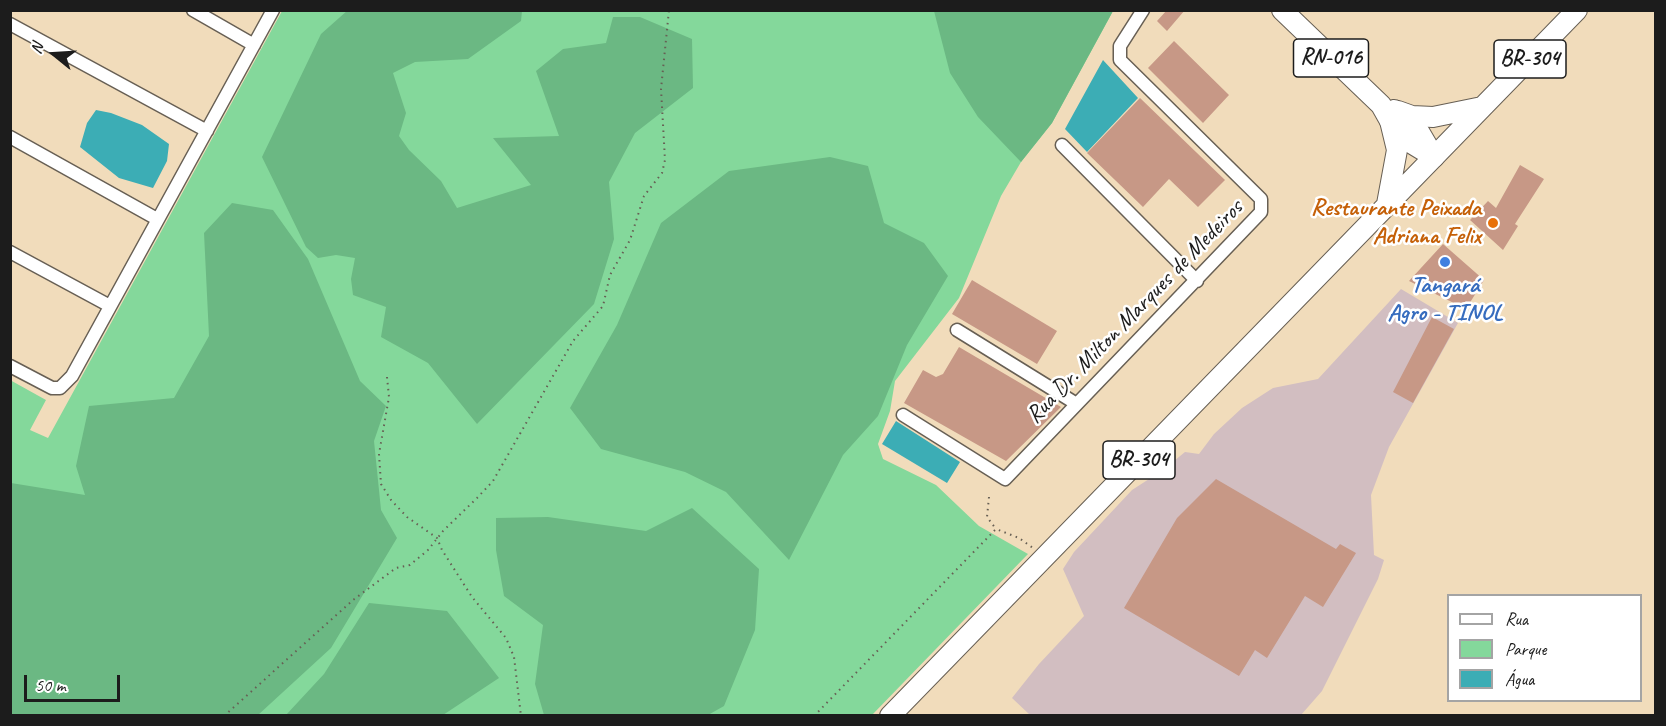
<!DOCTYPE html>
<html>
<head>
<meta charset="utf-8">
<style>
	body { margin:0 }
	#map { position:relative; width:1666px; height:726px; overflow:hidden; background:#f1dcbb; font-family:Caveat,sans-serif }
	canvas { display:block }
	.frame { position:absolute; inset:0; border:12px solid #1c1c1c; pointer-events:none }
	.legend { position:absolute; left:1447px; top:594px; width:195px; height:108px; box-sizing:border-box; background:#fff; border:2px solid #a4a4a4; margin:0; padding:8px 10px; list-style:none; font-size:18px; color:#1c1c1c }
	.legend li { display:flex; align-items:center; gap:12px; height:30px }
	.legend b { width:30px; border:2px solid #a4a4a4 }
	.north { position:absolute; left:24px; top:24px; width:60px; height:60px; -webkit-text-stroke:4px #fff; paint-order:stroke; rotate:288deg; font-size:16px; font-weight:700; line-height:24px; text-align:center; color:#1c1c1c }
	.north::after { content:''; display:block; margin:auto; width:21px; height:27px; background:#1c1c1c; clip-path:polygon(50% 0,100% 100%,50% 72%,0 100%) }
	.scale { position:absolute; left:24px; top:675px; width:96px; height:27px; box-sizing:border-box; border:3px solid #1c1c1c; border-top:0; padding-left:8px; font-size:18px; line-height:21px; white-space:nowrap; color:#1c1c1c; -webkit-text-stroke:4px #fff; paint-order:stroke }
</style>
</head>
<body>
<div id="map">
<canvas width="1666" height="726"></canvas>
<div class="frame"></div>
<ul class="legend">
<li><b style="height:8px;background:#fff"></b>Rua</li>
<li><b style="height:16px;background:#84d89b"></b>Parque</li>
<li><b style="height:16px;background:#3cadb5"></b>Água</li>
</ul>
<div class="north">N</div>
<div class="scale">50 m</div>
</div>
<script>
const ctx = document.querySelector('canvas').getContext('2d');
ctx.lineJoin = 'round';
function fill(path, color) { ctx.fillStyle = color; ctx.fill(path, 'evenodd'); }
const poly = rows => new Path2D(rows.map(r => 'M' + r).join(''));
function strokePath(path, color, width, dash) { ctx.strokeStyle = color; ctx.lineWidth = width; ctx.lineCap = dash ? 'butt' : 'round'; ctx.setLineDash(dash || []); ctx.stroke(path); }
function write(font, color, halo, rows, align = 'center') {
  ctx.font = font + ' Caveat,sans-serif'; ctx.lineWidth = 5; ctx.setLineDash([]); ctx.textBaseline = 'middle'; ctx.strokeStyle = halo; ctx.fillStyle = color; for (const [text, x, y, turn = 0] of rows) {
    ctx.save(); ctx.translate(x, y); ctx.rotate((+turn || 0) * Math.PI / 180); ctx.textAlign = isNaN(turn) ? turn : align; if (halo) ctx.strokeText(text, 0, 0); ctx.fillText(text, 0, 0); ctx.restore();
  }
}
const industrial = poly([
	[1401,289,1458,323,1389,447,1371,495,1374,555,1384,560,1378,579,1322,691,1301,715,1030,715,1012,698,1039,664,1084,616,1063,569,1074,552,1132,490,1163,470,1185,452,1199,454,1214,434,1242,408,1273,388,1318,379]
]);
const green = poly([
	[282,11,1113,11,1052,123,1021,162,1001,196,959,298,895,381,890,411,878,444,883,459,936,485,979,526,1028,554,872,715,11,715,10,380,46,400,30,430,48,438]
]);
const forest = poly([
	[348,10,522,11,521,21,468,59,415,62,393,73,406,113,399,136,409,150,441,181,457,208,531,185,493,138,559,136,536,71,563,49,606,43,613,17,640,17,692,39,693,88,635,133,609,182,614,239,594,304,477,424,428,363,381,337,386,307,353,295,351,279,355,258,336,255,318,258,306,247,262,157,321,34],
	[934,11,934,10,1113,11,1052,123,1021,162,978,117,950,73],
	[830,157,868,166,884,223,924,243,948,276,907,345,878,416,843,455,789,560,726,492,685,472,601,449,570,408,617,325,661,223,729,171],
	[232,203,273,210,308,259,360,381,386,406,374,441,381,510,397,538,331,648,258,715,11,715,11,483,85,495,76,466,89,406,174,398,209,336,204,233],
	[692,508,759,569,755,630,724,706,708,715,544,715,535,684,543,625,504,596,496,550,496,518,548,517,646,531],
	[369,603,447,611,499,678,443,715,286,715,324,674]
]);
const water = poly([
	[1103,60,1138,98,1087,152,1065,129],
	[96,110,111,113,142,125,169,144,167,161,153,188,119,178,80,147,87,123],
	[896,421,960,462,947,483,882,444]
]);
const building = poly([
	[1167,10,1185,10,1167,31,1157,21],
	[1174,41,1229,95,1203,123,1148,68],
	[1140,98,1225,180,1198,207,1169,179,1143,207,1087,153],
	[1520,165,1544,179,1515,224,1518,226,1503,250,1470,220,1488,201,1496,208],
	[1443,244,1484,280,1466,309,1409,281],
	[972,280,1057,331,1037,364,952,314],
	[1432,317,1454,329,1413,403,1393,392],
	[959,347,1061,407,1006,461,904,403,923,370,936,377,943,374],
	[1216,479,1336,549,1340,544,1356,553,1323,607,1305,596,1267,658,1255,650,1239,676,1124,608,1177,518]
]);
const path = poly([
	[387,377,389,397,379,454,381,484,391,500,407,517,437,538,442,550,472,597,506,638,514,657,521,716],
	[989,497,987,517,996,529],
	[224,716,353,600,396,568,410,565,428,550,443,531,477,498,493,481,573,341,603,306,610,275,630,240,644,196,662,173,665,160,661,89,669,10],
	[814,716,996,529,1019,538,1033,548]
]);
const minor = poly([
	[193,10,254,45],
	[10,24,207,131],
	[10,137,157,219],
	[1062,145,1197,281],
	[10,252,110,306],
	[957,330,1075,403],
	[10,366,52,388,60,388,72,376,273,10],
	[903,415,1005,479,1261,212,1261,199,1120,60,1120,46,1143,10]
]);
const primary = poly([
	[1282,10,1381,105,1390,121,1406,140,1434,157],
	[1394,110,1417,128,1434,157]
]);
const trunk = poly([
	[1398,111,1412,116,1433,117,1482,107],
	[1387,204,1397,150,1390,121],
	[890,716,1577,10]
]);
const markers = [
	[1493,223,6,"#e8710a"],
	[1445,262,6,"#3f7fe0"]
];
const shields = [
	[1331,58,75],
	[1530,59,72],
	[1139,460,72]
];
const shieldNames = [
	["RN-016",1331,58],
	["BR-304",1530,59],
	["BR-304",1139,460]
];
const foodNames = [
	["Restaurante Peixada",1481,209],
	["Adriana Felix",1481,237]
];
const shopNames = [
	["Tangará",1445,286],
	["Agro - TINOL",1445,314]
];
const streetNames = [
	["Rua Dr. Milton Marques de Medeiros",1135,312,-46]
];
fill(industrial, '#d2bec1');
fill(green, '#84d89b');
fill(forest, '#6bb883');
fill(water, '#3cadb5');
fill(building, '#c79886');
strokePath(minor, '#675f54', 15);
strokePath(primary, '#675f54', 22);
strokePath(trunk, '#675f54', 22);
strokePath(path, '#675f54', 2, [1.5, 4.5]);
strokePath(minor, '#fff', 12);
strokePath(primary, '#fff', 20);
strokePath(trunk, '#fff', 20);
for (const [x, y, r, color] of markers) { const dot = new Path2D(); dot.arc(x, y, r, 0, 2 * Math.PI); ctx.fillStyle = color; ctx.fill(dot); strokePath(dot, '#fff', 2); }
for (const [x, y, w] of shields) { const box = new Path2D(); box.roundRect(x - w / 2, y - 19, w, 38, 4.5); ctx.fillStyle = '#fff'; ctx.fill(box); strokePath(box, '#1c1c1c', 1.5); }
write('bold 22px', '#1c1c1c', null, shieldNames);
write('bold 24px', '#c56008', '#fff', foodNames, 'right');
write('bold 24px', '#366cbe', '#fff', shopNames);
write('24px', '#1c1c1c', '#fff', streetNames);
</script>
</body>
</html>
